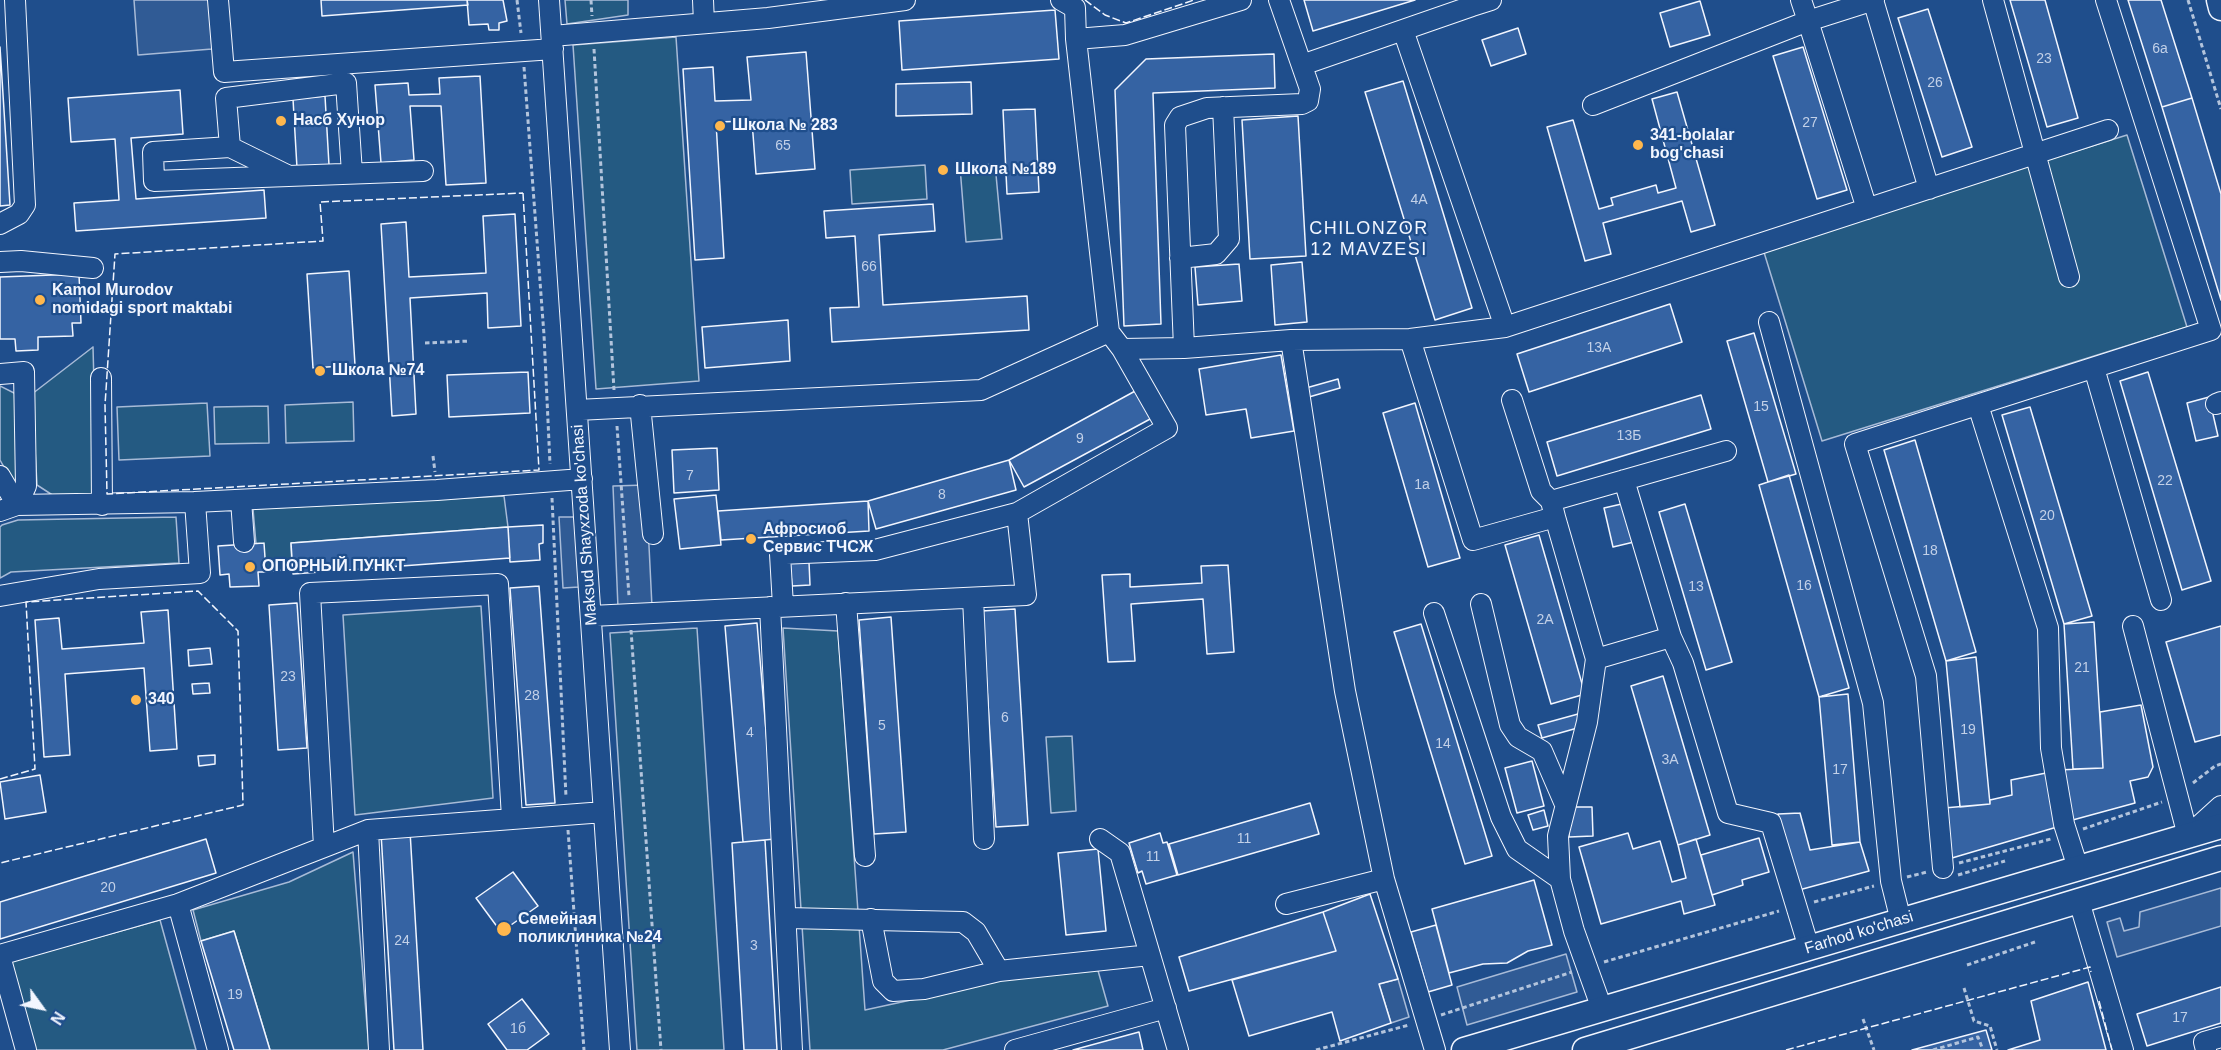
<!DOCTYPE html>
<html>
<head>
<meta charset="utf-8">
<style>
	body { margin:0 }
	#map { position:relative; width:2221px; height:1050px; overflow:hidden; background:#1f4e8c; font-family:Arial,sans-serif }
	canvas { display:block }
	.north { position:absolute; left:12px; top:978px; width:60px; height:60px; -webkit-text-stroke:4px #1f4e8c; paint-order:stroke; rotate:123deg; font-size:16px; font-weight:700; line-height:24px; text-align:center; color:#f2f6ff }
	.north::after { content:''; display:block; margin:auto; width:21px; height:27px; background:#f2f6ff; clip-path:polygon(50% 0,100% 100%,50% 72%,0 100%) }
</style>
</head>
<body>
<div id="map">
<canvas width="2221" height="1050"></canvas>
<div class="north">N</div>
</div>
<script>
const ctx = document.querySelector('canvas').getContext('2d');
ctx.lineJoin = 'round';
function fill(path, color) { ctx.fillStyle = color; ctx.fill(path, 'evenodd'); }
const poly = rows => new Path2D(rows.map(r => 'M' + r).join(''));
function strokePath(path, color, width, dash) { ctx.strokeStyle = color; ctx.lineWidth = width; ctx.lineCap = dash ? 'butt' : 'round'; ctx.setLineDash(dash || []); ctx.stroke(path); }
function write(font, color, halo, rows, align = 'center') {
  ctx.font = font + ' Arial,sans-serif'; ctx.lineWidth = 4.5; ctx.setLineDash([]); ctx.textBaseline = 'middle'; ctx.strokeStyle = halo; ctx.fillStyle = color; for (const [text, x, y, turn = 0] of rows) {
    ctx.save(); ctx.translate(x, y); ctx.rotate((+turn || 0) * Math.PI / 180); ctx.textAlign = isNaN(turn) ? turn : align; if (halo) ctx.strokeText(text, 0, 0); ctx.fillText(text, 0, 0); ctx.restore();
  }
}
const green = poly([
	[565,0,628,0,628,15,567,24,565,0],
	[676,37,699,381,596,389,573,45,676,37],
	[2127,135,2187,327,1822,441,1763,249,2127,135],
	[995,164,1002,239,966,242,960,167,995,164],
	[925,165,927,199,852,204,850,170,925,165],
	[93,347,97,496,57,498,37,485,32,394,93,347],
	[0,386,18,395,20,483,13,483,0,460,0,386],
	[353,402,354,441,286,443,285,405,353,402],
	[207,403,210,456,119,460,117,407,207,403],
	[268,406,269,443,215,444,214,407,268,406],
	[504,496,508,527,291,543,292,569,266,572,256,544,253,509,504,496],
	[176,517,179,563,11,572,0,578,0,527,2,525,18,520,176,517],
	[481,606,493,798,355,815,343,615,481,606],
	[697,628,724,1050,637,1050,610,633,697,628],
	[783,628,838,631,865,1010,1095,960,1108,1006,943,1050,810,1050,783,628],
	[1072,736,1076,811,1051,813,1046,737,1072,736],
	[353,852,369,1050,270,1050,234,931,201,941,193,910,289,882,353,852],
	[160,920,196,1050,33,1050,9,962,160,920]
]);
const parking = poly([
	[134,0,209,0,212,49,138,55,134,0],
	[646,485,652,607,618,608,613,486,646,485],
	[559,517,576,517,579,587,563,588,559,517],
	[2221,888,2221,926,2117,957,2107,922,2120,918,2124,931,2139,927,2140,912,2221,888],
	[1566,954,1577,992,1467,1025,1457,987,1566,954],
	[1398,979,1409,1017,1391,1023,1379,984,1398,979]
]);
const building = poly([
	[321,0,467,0,468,5,322,16,321,0],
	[467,0,503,0,507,21,499,23,499,30,489,30,488,24,469,25,467,0],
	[1304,0,1415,0,1313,31,1304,0],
	[2010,0,2045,0,2078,118,2047,127,2010,0],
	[2128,0,2161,0,2192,98,2162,107,2128,0],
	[1700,1,1710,35,1670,47,1660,13,1700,1],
	[1928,9,1972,147,1942,157,1898,18,1928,9],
	[1055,10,1059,59,902,70,899,21,1055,10],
	[1518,28,1526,54,1491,66,1482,40,1518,28],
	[0,47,10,205,0,206,0,47],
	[1803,47,1847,190,1817,199,1773,56,1803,47],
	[806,52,815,169,756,174,752,121,716,122,724,258,695,260,683,69,713,67,715,101,751,100,747,57,806,52],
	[1274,54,1275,88,1153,93,1161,324,1124,326,1115,90,1146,59,1274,54],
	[480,76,486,183,446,185,441,106,410,106,414,160,381,163,375,85,408,83,409,95,440,94,439,78,480,76],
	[1403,81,1472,308,1435,320,1365,92,1403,81],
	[971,82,972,114,896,116,896,84,971,82],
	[180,90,183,134,131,138,136,199,264,190,266,218,76,231,74,203,119,200,115,139,71,142,68,98,180,90],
	[1677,92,1715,225,1691,232,1682,201,1603,223,1611,254,1585,261,1547,127,1573,120,1599,209,1613,205,1611,198,1656,185,1658,193,1676,188,1652,99,1677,92],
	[325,96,329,165,297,168,293,99,325,96],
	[2192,98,2221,194,2221,300,2162,107,2192,98],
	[1035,109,1039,192,1007,194,1003,110,1035,109],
	[1298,116,1306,256,1250,259,1242,120,1298,116],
	[933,204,935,231,879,235,883,305,1027,296,1029,330,832,342,830,308,859,307,855,236,826,238,824,211,933,204],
	[515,214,521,326,488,328,487,293,410,298,416,414,392,416,381,224,406,222,409,277,486,273,483,216,515,214],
	[1302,262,1307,322,1275,325,1271,265,1302,262],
	[1239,264,1242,301,1198,305,1195,267,1239,264],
	[349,271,355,365,313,368,307,274,349,271],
	[79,274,81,323,72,323,73,336,38,337,38,350,16,351,15,339,0,339,0,277,79,274],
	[1670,304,1682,342,1529,392,1517,354,1670,304],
	[788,320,790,361,705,368,702,327,788,320],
	[1754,333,1796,474,1768,482,1727,341,1754,333],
	[1281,355,1294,431,1251,438,1246,409,1206,415,1199,369,1281,355],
	[528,372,530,413,449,417,447,375,528,372],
	[2148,372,2211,581,2182,590,2120,381,2148,372],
	[1338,379,1340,388,1309,397,1306,388,1338,379],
	[1137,390,1152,418,1024,487,1009,460,1137,390],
	[1701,395,1711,429,1557,476,1547,442,1701,395],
	[2209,397,2218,436,2196,441,2187,403,2209,397],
	[1415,403,1460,558,1428,567,1383,413,1415,403],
	[2030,407,2092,616,2064,624,2002,415,2030,407],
	[1915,440,1976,652,1946,661,1884,450,1915,440],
	[717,448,719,490,674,493,672,450,717,448],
	[1009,460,1016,490,876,529,868,501,1009,460],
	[1789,475,1849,688,1819,697,1759,485,1789,475],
	[716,495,721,545,680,549,674,499,716,495],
	[868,501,869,531,721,540,718,511,868,501],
	[1626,503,1634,542,1613,547,1604,508,1626,503],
	[1685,504,1732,662,1706,670,1659,512,1685,504],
	[543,525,543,543,539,544,540,560,510,562,508,527,543,525],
	[508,527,510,558,293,574,291,543,508,527],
	[1539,535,1585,694,1551,704,1505,545,1539,535],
	[264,543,266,572,258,572,259,586,230,587,229,574,220,575,218,546,264,543],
	[809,562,810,585,792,586,790,563,809,562],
	[1228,565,1234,652,1207,654,1203,599,1131,604,1135,661,1108,662,1102,575,1130,574,1130,587,1202,583,1201,566,1228,565],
	[539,586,555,803,526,805,510,588,539,586],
	[297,603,307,748,278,750,269,605,297,603],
	[1015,609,1028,825,996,827,982,611,1015,609],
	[168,610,177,749,150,751,144,668,65,674,70,755,44,757,35,620,59,618,62,649,144,643,141,612,168,610],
	[891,617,906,832,874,834,859,620,891,617],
	[2094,622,2103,768,2073,769,2064,624,2094,622],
	[757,623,775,839,743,842,725,626,757,623],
	[1421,624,1492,856,1465,864,1394,632,1421,624],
	[2221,626,2221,735,2195,742,2166,642,2221,626],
	[210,648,212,664,189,666,188,650,210,648],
	[1976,657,1990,804,1960,807,1946,661,1976,657],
	[1663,676,1710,835,1678,845,1631,686,1663,676],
	[209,683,210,693,193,694,192,684,209,683],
	[1848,694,1860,842,1832,845,1819,697,1848,694],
	[2141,705,2153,767,2148,777,2130,781,2135,803,2069,821,2058,770,2103,768,2100,712,2141,705],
	[1578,714,1581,727,1542,738,1538,725,1578,714],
	[215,755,215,764,199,766,198,756,215,755],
	[1532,761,1544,806,1517,813,1505,768,1532,761],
	[2046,773,2057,827,1952,858,1944,808,1990,804,1990,800,2012,795,2011,780,2046,773],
	[40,775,46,812,5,819,0,782,40,775],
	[1310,803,1319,834,1178,875,1169,844,1310,803],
	[1568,807,1592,807,1593,836,1569,837,1568,807],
	[1544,810,1548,826,1533,830,1528,815,1544,810],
	[1800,813,1810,850,1860,842,1869,871,1799,890,1778,814,1800,813],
	[410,831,423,1050,394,1050,381,833,410,831],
	[1160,833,1163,843,1167,842,1177,875,1146,884,1142,871,1138,873,1129,843,1160,833],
	[1628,833,1633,849,1660,841,1672,882,1686,878,1678,845,1696,839,1715,905,1684,914,1681,901,1601,924,1579,847,1628,833],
	[1759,838,1769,872,1742,880,1743,885,1712,895,1701,855,1759,838],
	[206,839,216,873,0,939,0,902,206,839],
	[765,840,777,1050,744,1050,732,843,765,840],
	[1098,849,1106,931,1066,935,1058,853,1098,849],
	[513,872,538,906,501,932,476,898,513,872],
	[1534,880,1552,945,1528,951,1507,963,1483,964,1449,973,1432,909,1534,880],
	[1370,894,1398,979,1379,984,1391,1023,1340,1041,1332,1012,1249,1036,1232,980,1336,951,1323,912,1370,894],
	[1323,912,1336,951,1189,991,1179,957,1323,912],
	[1436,925,1452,985,1428,992,1411,932,1436,925],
	[234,931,270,1050,234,1050,201,941,234,931],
	[2088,982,2106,1050,2008,1050,2040,1040,2031,1001,2088,982],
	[2221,987,2221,1023,2147,1046,2137,1014,2221,987],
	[522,999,549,1034,527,1050,507,1050,488,1024,522,999],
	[1986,1030,1992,1050,1912,1050,1986,1030],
	[1139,1032,1143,1050,1073,1050,1139,1032]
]);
const path = poly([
	[517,0,521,33],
	[591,0,592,16],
	[2188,0,2221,109],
	[594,49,614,390],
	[524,67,544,335,550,464],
	[425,343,470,341],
	[617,426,629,596],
	[433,456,435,472],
	[552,498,566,797],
	[631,630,661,1050],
	[2193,783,2215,766,2221,764],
	[2083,829,2162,802],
	[568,830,584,1050],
	[1959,863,2051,839],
	[1958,875,2005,861],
	[1907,877,1927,872],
	[1814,902,1874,886],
	[1604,962,1779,911],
	[1967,965,2035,942],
	[1964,988,1974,1021,1990,1026,1997,1050],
	[1441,1015,1572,972],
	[1863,1019,1874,1050],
	[1316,1050,1409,1025],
	[1933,1050,1978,1037,1983,1050]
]);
const minor = poly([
	[218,0,224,72,553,49],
	[549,0,620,1050],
	[703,0,704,23],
	[1061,0,1075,8,1076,39,1125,35,1241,0],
	[1801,0,1808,21,1874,0],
	[1873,0,1929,189],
	[1993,0,2069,277],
	[1472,6,1491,0],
	[1403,30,1505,327,2108,130],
	[552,36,768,18,905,0],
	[1302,65,1472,6,1470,0],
	[1593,105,1808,21,1867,209],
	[230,147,226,98,346,83,352,173],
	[287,175,230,147,153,152,154,181,423,171],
	[0,224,19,214,25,205,15,0],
	[1180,258,1216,254,1229,239,1223,107],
	[0,262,21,261,93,268],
	[1769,322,1873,703,1891,881,1901,921],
	[1109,332,1122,349,1184,348,1291,340,1345,691,1384,879,1435,1050],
	[1410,339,1473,540,1555,517,1596,659,1671,637,1683,663,1728,813,1771,823,1809,948],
	[1291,340,1410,339,1505,327],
	[1184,348,1175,125,1180,117,1207,108,1302,104,1308,101,1310,89,1279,0],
	[2094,368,2161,600],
	[0,374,24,372,26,486,17,505,0,511],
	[101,378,102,505],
	[1512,400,1541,491,1551,501],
	[2216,404,2221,402],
	[640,405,653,534],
	[1978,405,2048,628,2051,748,2064,824,2078,868],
	[577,410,981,390,1109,332,1076,39],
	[0,476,17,505,195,502],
	[1624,480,1671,637],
	[241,500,244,542],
	[1555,517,1551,501,1726,451],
	[0,596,99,579,200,573,195,502,437,490,582,479],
	[973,598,984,839],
	[846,603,865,856],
	[1481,604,1510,725,1518,737,1542,751,1564,802],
	[783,606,780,554,875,550,1017,513],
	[770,607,792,1050],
	[1434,613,1501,817,1517,849,1560,879],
	[591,616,1026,595,1017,513,1167,428,1122,349],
	[2133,626,2188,836,2221,806],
	[1596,659,1587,722,1558,836,1560,879,1574,931,1602,1009],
	[368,830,379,1050],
	[1100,839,1120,853,1178,1050],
	[324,847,310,593,498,584,512,818],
	[1943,868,1926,676,1855,444,2211,330,2106,0],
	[2079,901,2123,1050],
	[178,904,218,1050],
	[1286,904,1384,879],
	[787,918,963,922,976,932,999,971,1150,955],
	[871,919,883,981,893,991,924,989,999,971],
	[0,955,178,904,368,830,604,812],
	[0,956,26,1050],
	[1015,1050,1166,1008],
	[2206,1050,2204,1042,2221,1037]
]);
const major = poly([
	[2219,0,2221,8],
	[1464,1050,2221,826],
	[1585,1050,2221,858]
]);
const fence = poly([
	[1085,0,1105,15,1126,23,1194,0],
	[523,193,539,470,107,494,105,405,115,254,323,241,320,202,523,193],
	[0,779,35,769,26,602,198,591,238,631,243,805,0,863],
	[2099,1001,2112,1050],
	[1786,1050,2090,967,2091,972]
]);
const markers = [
	[281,121,6,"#ffb74d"],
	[720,126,6,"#ffb74d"],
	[1638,145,6,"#ffb74d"],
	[943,170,6,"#ffb74d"],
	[40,300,6,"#ffb74d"],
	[320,371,6,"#ffb74d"],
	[751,539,6,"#ffb74d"],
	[250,567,6,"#ffb74d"],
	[136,700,6,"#ffb74d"],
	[504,929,8,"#ffb74d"]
];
const numberNames = [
	["6а",2160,49],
	["23",2044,59],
	["26",1935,83],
	["27",1810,123],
	["65",783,146],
	["4А",1419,200],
	["66",869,267],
	["13А",1599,348],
	["15",1761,407],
	["13Б",1629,436],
	["9",1080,439],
	["7",690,476],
	["22",2165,481],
	["1a",1422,485],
	["8",942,495],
	["20",2047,516],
	["18",1930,551],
	["16",1804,586],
	["13",1696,587],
	["2A",1545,620],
	["21",2082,668],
	["23",288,677],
	["28",532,696],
	["6",1005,718],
	["5",882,726],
	["19",1968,730],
	["4",750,733],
	["14",1443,744],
	["3А",1670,760],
	["17",1840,770],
	["11",1244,839],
	["11",1153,857],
	["20",108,888],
	["24",402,941],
	["3",754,946],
	["19",235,995],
	["17",2180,1018],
	["1б",518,1029]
];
const poiNames = [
	["Насб Хунор",293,121],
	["Школа № 283",732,126],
	["341-bolalar",1650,136],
	["bog'chasi",1650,154],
	["Школа №189",955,170],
	["Kamol Murodov",52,291],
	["nomidagi sport maktabi",52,309],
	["Школа №74",332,371],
	["Афросиоб",763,530],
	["Сервис ТЧСЖ",763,548],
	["ОПОРНЫЙ ПУНКТ",262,567],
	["340",148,700],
	["Семейная",518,920],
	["поликлиника №24",518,938]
];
const streetNames = [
	["Maksud Shayxzoda ko'chasi",585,525,-94],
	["Farhod ko'chasi",1859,933,-17]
];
const neighbourhoodNames = [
	["CHILONZOR",1369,229],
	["12 MAVZESI",1369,250]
];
fill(green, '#245a82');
strokePath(green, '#a8bbd7', 1.5);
fill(parking, '#305b95');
strokePath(parking, '#a8bbd7', 1.5);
fill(building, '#3563a3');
strokePath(building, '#f2f6ff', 1.5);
strokePath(minor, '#f2f6ff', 22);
strokePath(major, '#f2f6ff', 27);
strokePath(path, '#b3c4dc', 3, [4.5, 3]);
strokePath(minor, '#1f4e8c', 20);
strokePath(major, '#1f4e8c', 24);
strokePath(fence, '#f2f6ff', 1.5, [8, 3]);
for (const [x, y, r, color] of markers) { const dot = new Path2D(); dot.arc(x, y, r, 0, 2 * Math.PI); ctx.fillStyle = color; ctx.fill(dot); strokePath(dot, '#1f4e8c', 2); }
write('14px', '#c3d1e8', null, numberNames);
write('bold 16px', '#f2f6ff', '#1f4e8c', poiNames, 'left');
write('16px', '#f2f6ff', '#1f4e8c', streetNames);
ctx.letterSpacing = '1.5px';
write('18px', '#f2f6ff', '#1f4e8c', neighbourhoodNames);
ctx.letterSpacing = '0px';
</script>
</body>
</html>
